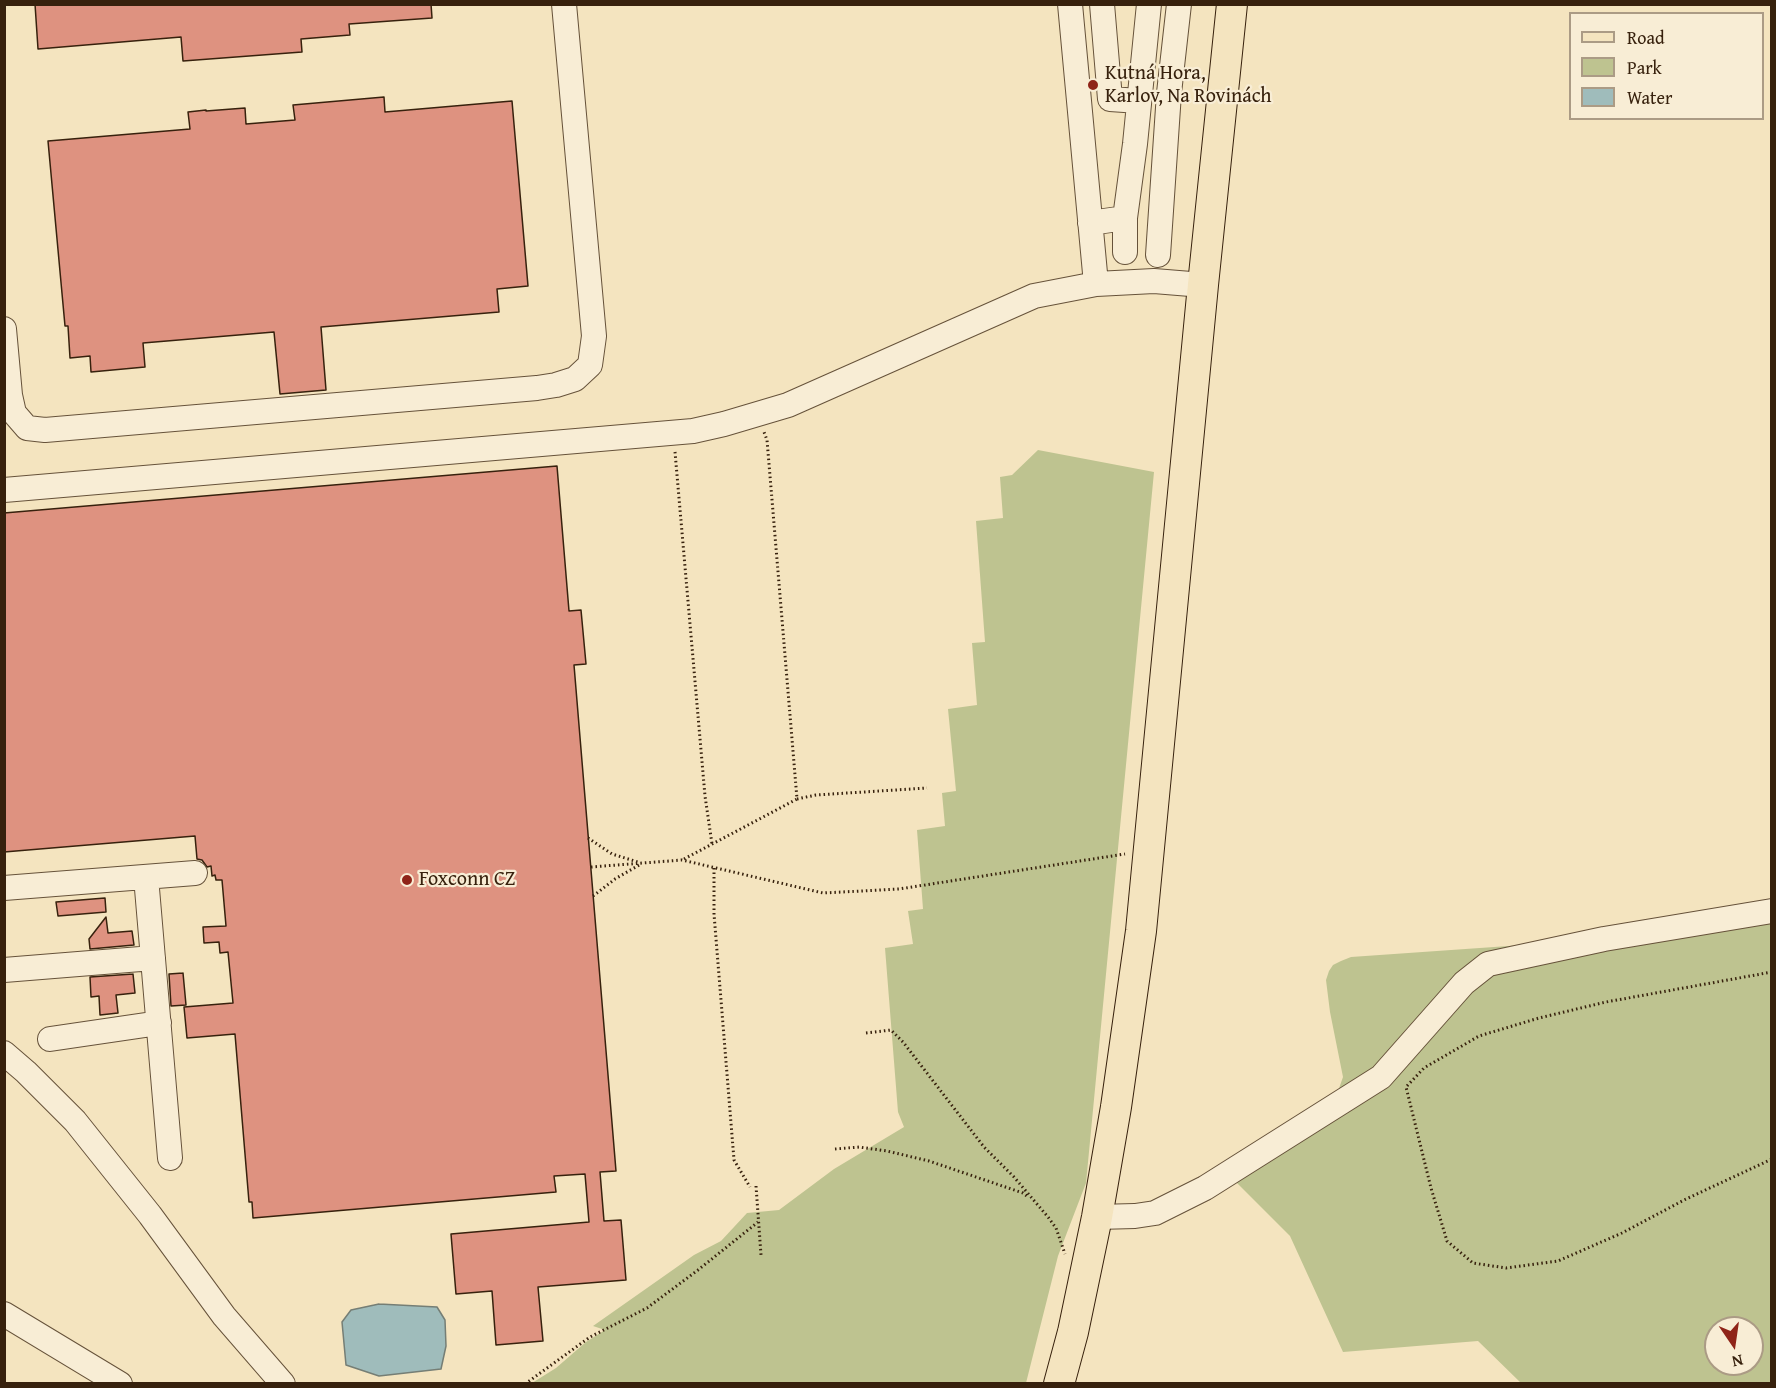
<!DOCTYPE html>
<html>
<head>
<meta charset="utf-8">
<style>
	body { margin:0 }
	#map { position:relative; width:1776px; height:1388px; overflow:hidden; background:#f4e4bf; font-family:"Gentium Book Plus",serif }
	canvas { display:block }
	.frame { position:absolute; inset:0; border:6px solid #37210d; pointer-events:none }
	.legend { position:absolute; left:1569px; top:12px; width:195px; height:108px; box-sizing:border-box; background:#f8edd5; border:2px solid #ab9b85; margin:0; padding:8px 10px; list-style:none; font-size:18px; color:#37210d }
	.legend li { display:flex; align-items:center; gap:12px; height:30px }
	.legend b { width:30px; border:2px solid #ab9b85 }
	.north { position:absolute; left:1704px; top:1316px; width:60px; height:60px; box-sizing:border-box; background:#f8edd5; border:2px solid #ab9b85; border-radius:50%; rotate:167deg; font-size:16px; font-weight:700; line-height:24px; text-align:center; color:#37210d }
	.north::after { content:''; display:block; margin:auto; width:21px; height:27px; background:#8f2418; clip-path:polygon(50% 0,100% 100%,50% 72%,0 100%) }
</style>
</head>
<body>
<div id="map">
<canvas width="1776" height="1388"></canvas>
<div class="frame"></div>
<ul class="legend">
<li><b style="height:8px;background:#f4e4bf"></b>Road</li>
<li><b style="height:16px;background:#bec390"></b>Park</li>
<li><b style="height:16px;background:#9fbcbb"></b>Water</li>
</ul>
<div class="north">N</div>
</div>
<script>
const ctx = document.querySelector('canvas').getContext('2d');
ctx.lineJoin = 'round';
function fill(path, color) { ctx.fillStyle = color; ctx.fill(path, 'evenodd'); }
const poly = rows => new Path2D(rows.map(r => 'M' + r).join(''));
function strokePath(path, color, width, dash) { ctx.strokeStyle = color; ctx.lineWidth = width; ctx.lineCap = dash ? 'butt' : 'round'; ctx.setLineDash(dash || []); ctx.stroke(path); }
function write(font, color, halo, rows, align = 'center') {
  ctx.font = font + ' "Gentium Book Plus",serif'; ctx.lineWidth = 4.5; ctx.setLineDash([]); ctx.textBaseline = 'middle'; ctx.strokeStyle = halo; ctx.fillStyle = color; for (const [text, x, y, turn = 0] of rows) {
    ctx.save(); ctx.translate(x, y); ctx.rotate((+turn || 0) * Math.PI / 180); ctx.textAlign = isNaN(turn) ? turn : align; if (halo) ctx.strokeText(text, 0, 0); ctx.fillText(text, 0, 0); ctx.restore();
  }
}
const green = poly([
	[1038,450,1154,472,1086,1183,1058,1256,1026,1383,532,1383,556,1368,586,1342,605,1330,593,1326,694,1255,721,1241,747,1213,779,1210,834,1169,904,1127,898,1112,885,948,913,944,908,911,923,909,917,830,945,826,942,793,956,791,948,709,977,705,972,643,985,642,976,521,1003,518,1000,477,1012,475],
	[1771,905,1771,1383,1521,1383,1478,1341,1343,1352,1290,1236,1221,1167,1336,1097,1343,1077,1330,1012,1326,980,1329,971,1333,965,1341,961,1351,957,1537,944],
	[1716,1328,1752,1328,1752,1364,1716,1364]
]);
const water = poly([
	[379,1304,437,1307,445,1320,446,1346,441,1369,379,1376,346,1365,342,1322,351,1310,379,1304]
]);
const building = poly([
	[35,4,431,4,432,18,349,24,350,35,301,39,302,52,183,61,181,37,38,49,35,4],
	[384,97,385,112,512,101,528,286,497,289,499,312,321,327,326,390,280,394,274,332,143,343,145,367,91,372,90,356,70,358,68,326,65,326,48,141,190,129,188,112,206,110,206,111,245,108,246,124,295,120,293,105,384,97],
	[557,466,569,611,581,610,586,664,574,665,616,1171,600,1172,604,1221,621,1220,626,1280,538,1287,543,1341,496,1345,492,1291,456,1294,451,1234,589,1222,585,1174,554,1176,556,1192,253,1218,252,1202,249,1202,235,1034,187,1038,184,1007,233,1003,228,952,220,953,219,942,204,943,203,927,226,926,222,880,216,880,215,875,212,876,211,866,207,867,202,860,197,859,195,836,4,852,4,513,557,466],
	[105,898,106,912,58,916,56,902,105,898],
	[106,917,108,933,132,931,134,945,90,949,89,939,106,917],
	[183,973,186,1005,171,1006,169,974,183,973],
	[133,974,135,993,116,995,118,1013,100,1015,99,996,91,997,90,977,133,974]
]);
const path = poly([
	[675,452,705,796,712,844],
	[797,799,816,795,927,788],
	[588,838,612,854,638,862],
	[684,859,797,799,767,440,764,432],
	[591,867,682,860,823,893,899,889,1125,854],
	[714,868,714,914,734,1160,750,1187],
	[593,896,615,879,641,864],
	[1772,972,1606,1002,1539,1018,1479,1036,1424,1068,1406,1087,1431,1188,1447,1241,1473,1263,1506,1268,1558,1261,1622,1233,1684,1200,1772,1159],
	[866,1033,891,1030,903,1042,984,1147,1014,1177,1048,1217,1056,1228,1065,1254],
	[835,1149,859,1147,887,1151,929,1161,1023,1193,1028,1197],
	[756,1186,761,1255],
	[525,1384,590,1337,647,1308,698,1270,758,1222]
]);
const minor = poly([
	[1070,4,1096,284],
	[1102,4,1110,99,1139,101],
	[1125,218,1135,144,1149,4],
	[1090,223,1125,218,1125,252],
	[1158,255,1169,93,1179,4],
	[4,329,10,395,14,413,27,428,45,430,537,388,556,385,575,379,590,365,594,336,564,4],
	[4,490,693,431,724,424,788,405,1034,296,1096,284,1154,281,1203,285],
	[146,877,170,1158],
	[4,888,195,873],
	[4,970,153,958],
	[50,1039,159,1023],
	[4,1053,26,1072,75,1121,150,1215,224,1316,283,1384],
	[1097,1217,1135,1216,1155,1213,1205,1188,1381,1077,1464,983,1488,964,1604,939,1772,911],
	[4,1314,120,1384]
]);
const major = poly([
	[1059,1384,1073,1332,1097,1217,1116,1107,1141,931,1203,285,1232,4]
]);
const markers = [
	[1093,85,6,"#8f2418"],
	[407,880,6,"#8f2418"]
];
const poiNames = [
	["Kutná Hora,",1105,74],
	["Karlov, Na Rovinách",1105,97],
	["Foxconn CZ",419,880]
];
fill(green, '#bec390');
fill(water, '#9fbcbb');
strokePath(water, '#757e75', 1.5);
fill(building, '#de9280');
strokePath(building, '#37210d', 1.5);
strokePath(minor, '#66523a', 26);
strokePath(major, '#37210d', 32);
strokePath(path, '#37210d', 3, [1.5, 3]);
strokePath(minor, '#f8edd5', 24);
strokePath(major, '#f4e4bf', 30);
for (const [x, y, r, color] of markers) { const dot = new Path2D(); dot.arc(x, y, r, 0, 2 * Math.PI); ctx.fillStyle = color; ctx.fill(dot); strokePath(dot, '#f8edd5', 2); }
write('20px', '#37210d', '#f8edd5', poiNames, 'left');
</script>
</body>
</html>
